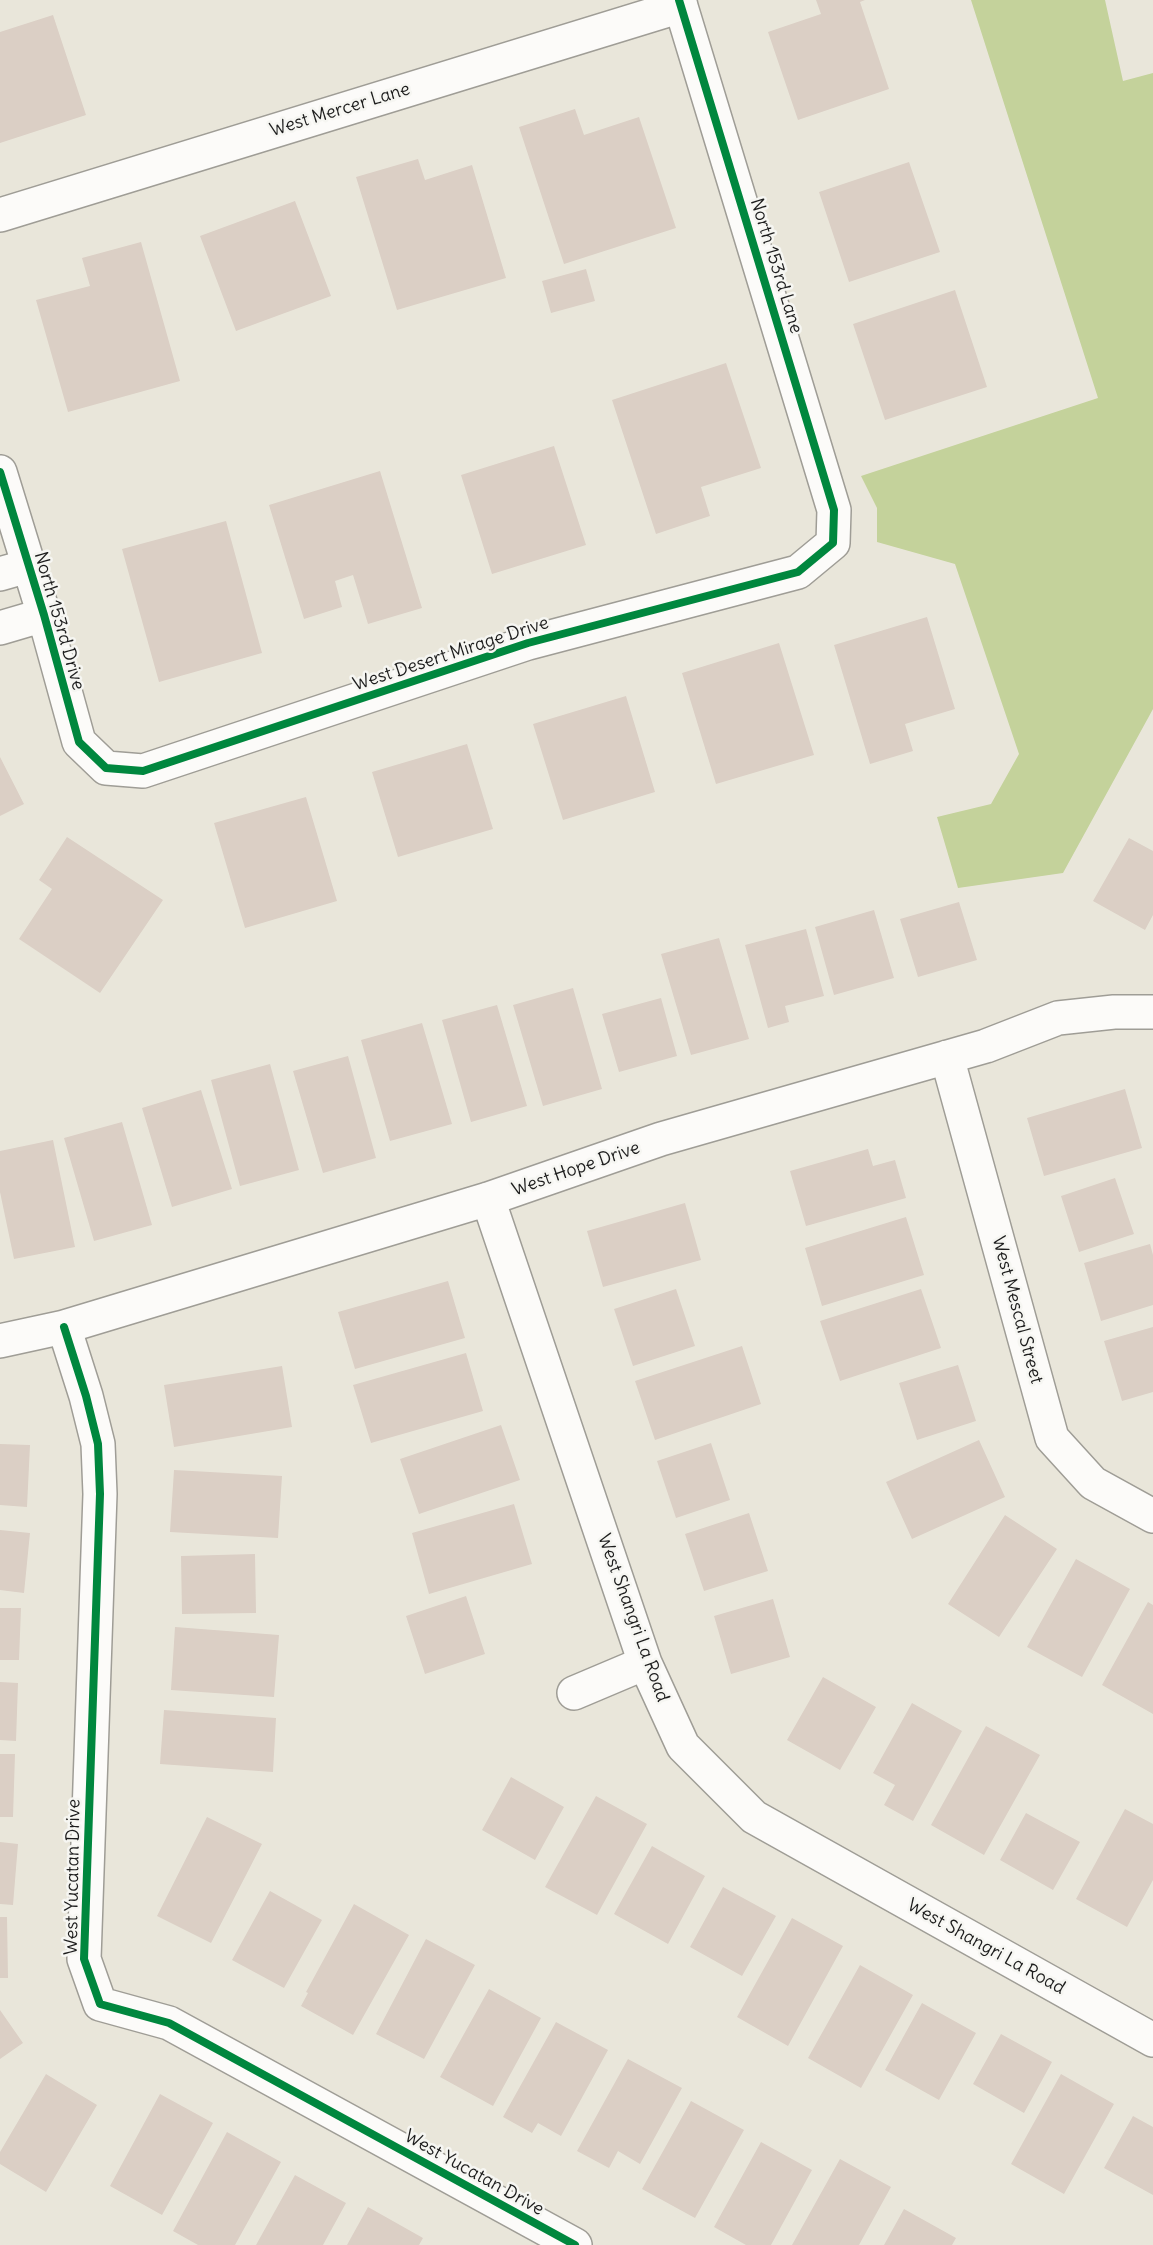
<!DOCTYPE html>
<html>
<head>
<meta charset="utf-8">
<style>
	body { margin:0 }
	canvas { display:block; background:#e9e6da }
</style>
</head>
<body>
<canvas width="1153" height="2245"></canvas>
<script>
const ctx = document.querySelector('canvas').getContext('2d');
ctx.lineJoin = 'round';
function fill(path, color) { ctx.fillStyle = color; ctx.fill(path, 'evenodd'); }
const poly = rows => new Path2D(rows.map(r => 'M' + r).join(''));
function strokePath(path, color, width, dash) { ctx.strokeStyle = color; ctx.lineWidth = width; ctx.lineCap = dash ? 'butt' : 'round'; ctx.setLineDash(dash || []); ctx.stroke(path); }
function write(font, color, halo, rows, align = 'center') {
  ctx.font = font + ' Delius,sans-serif'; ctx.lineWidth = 5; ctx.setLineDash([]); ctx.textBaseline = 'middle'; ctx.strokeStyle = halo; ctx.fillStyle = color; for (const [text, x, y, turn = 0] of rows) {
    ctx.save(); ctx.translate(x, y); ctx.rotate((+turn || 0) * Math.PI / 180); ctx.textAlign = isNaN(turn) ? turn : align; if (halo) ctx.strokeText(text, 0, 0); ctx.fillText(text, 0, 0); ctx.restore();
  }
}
const green = poly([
	[971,0,1105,0,1123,81,1153,73,1153,709,1063,873,958,888,937,817,991,804,1019,754,955,564,877,542,877,508,861,476,1098,398]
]);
const building = poly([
	[816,0,865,0,860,2,889,89,798,120,768,32,821,14],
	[53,15,86,115,0,143,0,32],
	[575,109,584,135,639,117,676,228,564,264,519,127],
	[418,159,425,180,472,165,506,278,397,310,356,177],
	[909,162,940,252,849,282,819,192],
	[295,201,331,296,236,331,200,236],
	[141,242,180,381,68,412,36,300,90,286,82,258],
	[586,269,595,301,551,313,542,281],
	[955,290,987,387,885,420,853,324],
	[726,363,761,468,701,487,710,516,656,534,612,400],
	[554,446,586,545,492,574,461,475],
	[380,471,422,608,368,624,353,575,335,581,342,607,304,619,269,505],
	[226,521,262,653,159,682,122,549],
	[927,617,955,709,905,724,913,751,870,764,834,645],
	[779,643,814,755,716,784,682,673],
	[626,696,655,792,563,820,533,724],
	[467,744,493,829,398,857,372,772],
	[0,757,24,804,0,816],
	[306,797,337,901,245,928,214,823],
	[67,837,163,900,100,993,19,939,52,889,39,880],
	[1129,838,1153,851,1153,915,1145,930,1093,901],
	[959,902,977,960,918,977,900,919],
	[874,910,894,978,834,995,815,927],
	[806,929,824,996,785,1006,789,1022,768,1028,745,945],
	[719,938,749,1039,691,1055,661,954],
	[573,988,602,1089,543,1106,513,1005],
	[661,998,677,1056,619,1072,602,1014],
	[497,1005,527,1106,471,1122,442,1020],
	[422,1023,452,1124,390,1141,361,1040],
	[348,1056,376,1158,323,1173,293,1071],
	[270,1064,299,1170,240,1186,211,1080],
	[1125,1089,1142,1148,1044,1176,1027,1118],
	[201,1090,232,1189,172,1207,142,1108],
	[122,1122,152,1225,94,1241,64,1138],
	[53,1140,75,1247,14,1259,0,1192,0,1151],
	[868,1149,873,1166,895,1160,906,1198,806,1226,790,1171],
	[1115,1178,1134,1234,1079,1252,1061,1196],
	[685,1203,701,1260,603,1287,587,1231],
	[906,1217,924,1275,822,1306,805,1248],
	[1150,1244,1153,1255,1153,1305,1101,1321,1084,1263],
	[448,1281,465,1338,355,1369,338,1312],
	[676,1289,695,1346,633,1366,614,1309],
	[921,1289,941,1348,840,1381,820,1321],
	[1153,1327,1153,1392,1122,1401,1104,1341],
	[742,1346,761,1404,655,1440,635,1381],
	[466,1353,483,1411,371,1443,353,1385],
	[958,1365,976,1421,917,1440,899,1383],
	[282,1366,292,1427,174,1447,164,1385],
	[501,1425,520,1480,419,1514,400,1459],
	[979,1440,1005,1497,912,1539,886,1482],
	[711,1443,730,1500,676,1518,657,1461],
	[0,1444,30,1445,27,1507,0,1505],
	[174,1470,282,1476,278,1538,170,1532],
	[514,1504,532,1564,429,1594,412,1533],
	[749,1513,768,1571,704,1591,685,1534],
	[1005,1515,1057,1549,999,1637,948,1604],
	[0,1530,30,1533,24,1593,0,1590],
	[255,1554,256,1613,182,1614,181,1556],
	[1076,1559,1130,1589,1082,1677,1027,1647],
	[466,1596,485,1654,425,1674,406,1616],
	[773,1599,790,1657,731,1674,714,1616],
	[1148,1602,1153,1605,1153,1714,1102,1685],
	[0,1608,21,1608,19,1660,0,1660],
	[175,1627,279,1635,274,1697,171,1690],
	[823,1677,876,1707,840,1770,787,1740],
	[0,1682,18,1683,16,1741,0,1740],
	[912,1703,962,1731,913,1821,884,1805,895,1785,873,1773],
	[164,1710,276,1718,273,1772,160,1764],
	[986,1726,1040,1755,984,1855,931,1825],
	[0,1754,15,1754,13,1817,0,1817],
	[511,1777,564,1807,535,1860,482,1830],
	[596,1796,647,1824,597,1915,545,1887],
	[1125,1809,1153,1824,1153,1880,1127,1927,1076,1899],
	[1026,1813,1080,1842,1053,1890,1000,1860],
	[207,1817,262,1844,211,1943,157,1916],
	[0,1842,18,1844,13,1905,0,1904],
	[652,1846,705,1876,668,1944,614,1914],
	[723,1887,776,1916,742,1976,690,1947],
	[270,1891,322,1920,284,1988,232,1960],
	[354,1904,409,1935,353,2035,301,2006,308,1993,306,1992],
	[0,1917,7,1917,8,1978,0,1978],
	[792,1918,843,1946,788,2046,737,2017],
	[426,1939,475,1965,424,2059,376,2034],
	[860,1965,913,1995,861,2088,808,2058],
	[489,1989,541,2018,493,2106,440,2077],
	[922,2003,976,2033,939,2100,885,2070],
	[0,2010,23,2043,0,2059],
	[556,2022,608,2050,561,2136,538,2123,532,2133,503,2117],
	[1001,2034,1052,2062,1024,2113,973,2084],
	[628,2059,682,2088,640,2164,618,2151,609,2168,577,2151],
	[46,2074,97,2105,46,2192,0,2164,0,2152],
	[1061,2074,1114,2104,1064,2194,1011,2164],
	[160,2094,213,2123,162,2215,110,2186],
	[691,2101,744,2130,695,2218,642,2189],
	[1133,2116,1153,2127,1153,2195,1104,2168],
	[227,2132,281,2162,235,2245,198,2245,173,2231],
	[761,2142,812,2170,771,2245,746,2245,714,2227],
	[840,2159,891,2187,859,2245,792,2245],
	[295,2175,346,2203,323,2245,256,2245],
	[368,2207,423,2238,419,2245,347,2245],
	[904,2209,956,2238,952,2245,884,2245]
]);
const minor = poly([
	[0,215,681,6],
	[0,472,44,615,79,742,106,768,143,771,528,643,798,572,833,543,834,510,679,0],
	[0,574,28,566],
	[0,628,44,615],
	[947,1057,1052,1438,1093,1483,1153,1516],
	[488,1199,645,1663,683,1746,754,1817,1153,2040],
	[64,1327,86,1396,98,1444,100,1494,84,1959,100,2004,169,2023,575,2245],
	[0,1341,64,1327,488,1199,661,1139,986,1046,1058,1018,1114,1012,1153,1012],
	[574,1693,645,1663]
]);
const cycleway = poly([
	[0,472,44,615,79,742,106,768,143,771,528,643,798,572,833,543,834,510,679,0],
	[64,1327,86,1396,98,1444,100,1494,84,1959,100,2004,169,2023,575,2245]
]);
const streetNames = [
	["West Mercer Lane",340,110,-17],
	["North 153rd Lane",776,266,73],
	["North 153rd Drive",59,621,74],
	["West Desert Mirage Drive",451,654,-18],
	["West Hope Drive",576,1169,-19],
	["West Mescal Street",1017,1310,75],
	["West Shangri La Road",633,1618,70],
	["West Yucatan Drive",73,1877,-89],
	["West Shangri La Road",986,1947,29],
	["West Yucatan Drive",474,2173,29]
];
fill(green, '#c4d29b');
fill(building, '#dbcfc5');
strokePath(minor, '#9f9d96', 36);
strokePath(minor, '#fcfbf9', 33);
strokePath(cycleway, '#00873e', 8);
write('18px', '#1c1c1c', '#f6f6f2', streetNames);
</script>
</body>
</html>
